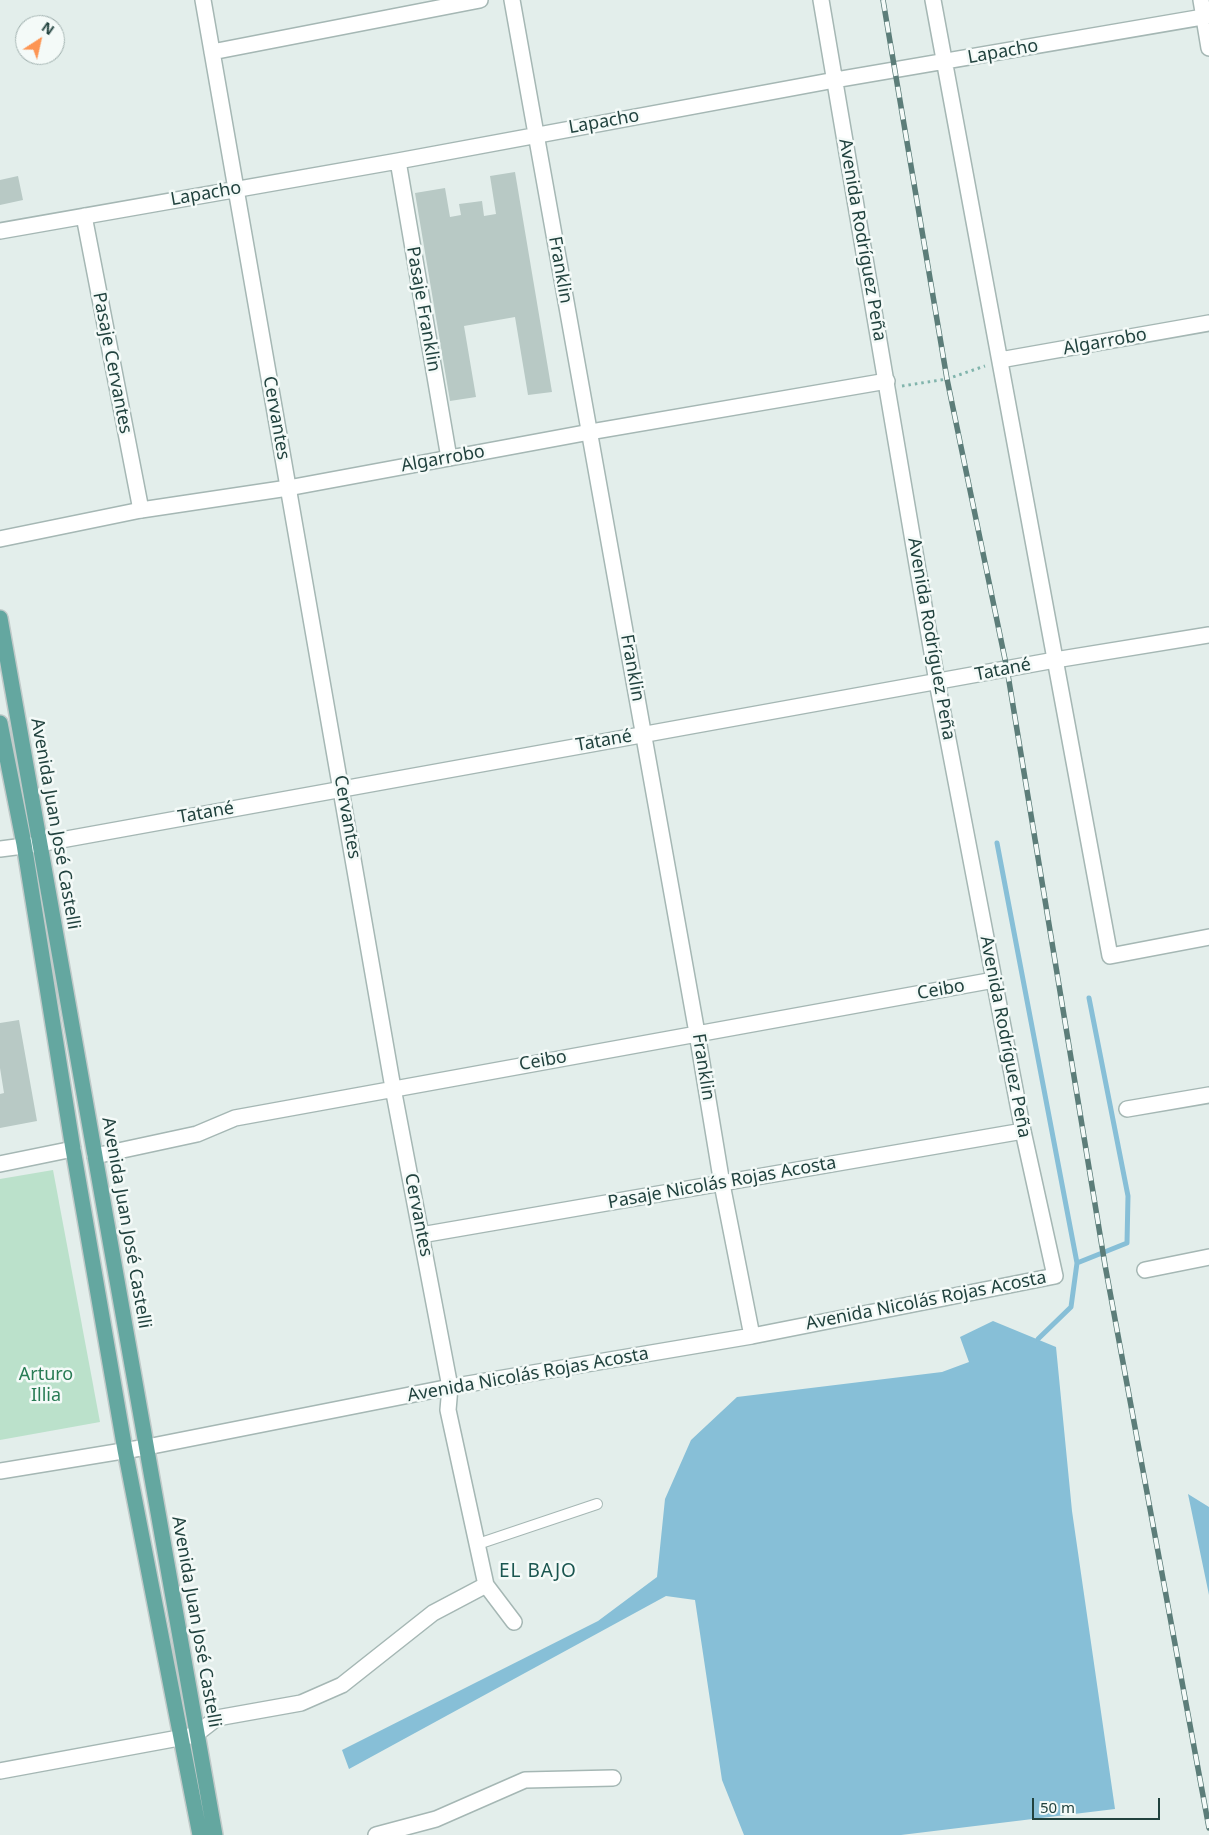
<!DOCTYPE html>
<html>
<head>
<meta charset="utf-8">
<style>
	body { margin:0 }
	#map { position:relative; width:1209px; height:1835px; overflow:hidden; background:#e3eeeb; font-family:"Noto Sans",sans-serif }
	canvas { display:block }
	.north { position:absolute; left:15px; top:15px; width:50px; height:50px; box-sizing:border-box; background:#f4faf8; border:1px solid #a0b0ae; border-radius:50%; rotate:35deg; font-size:14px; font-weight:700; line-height:20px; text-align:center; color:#21423e }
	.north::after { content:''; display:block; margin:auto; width:18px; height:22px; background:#fd9553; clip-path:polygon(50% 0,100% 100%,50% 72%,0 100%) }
	.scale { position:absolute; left:1032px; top:1798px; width:128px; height:22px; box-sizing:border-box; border:2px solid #21423e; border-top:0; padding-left:6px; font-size:15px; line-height:18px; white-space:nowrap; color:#21423e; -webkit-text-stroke:4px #f4faf8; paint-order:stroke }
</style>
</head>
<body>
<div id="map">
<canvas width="1209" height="1835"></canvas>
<div class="north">N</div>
<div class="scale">50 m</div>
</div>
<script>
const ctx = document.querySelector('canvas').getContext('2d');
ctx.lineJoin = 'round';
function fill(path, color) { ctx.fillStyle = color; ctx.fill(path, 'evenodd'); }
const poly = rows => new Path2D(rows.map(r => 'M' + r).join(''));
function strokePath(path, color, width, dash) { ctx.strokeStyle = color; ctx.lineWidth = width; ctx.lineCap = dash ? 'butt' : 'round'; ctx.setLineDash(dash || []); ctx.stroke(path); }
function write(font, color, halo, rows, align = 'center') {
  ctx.font = font + ' "Noto Sans",sans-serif'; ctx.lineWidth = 5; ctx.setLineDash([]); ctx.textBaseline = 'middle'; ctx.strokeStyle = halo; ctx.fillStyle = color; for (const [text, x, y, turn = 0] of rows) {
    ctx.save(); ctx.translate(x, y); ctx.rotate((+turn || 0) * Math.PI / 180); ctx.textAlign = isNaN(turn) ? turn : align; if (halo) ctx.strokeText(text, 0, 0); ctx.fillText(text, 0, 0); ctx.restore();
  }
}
const green = poly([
	[53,1170,100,1422,0,1440,0,1179]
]);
const water = poly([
	[993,1321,1056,1347,1072,1511,1115,1809,901,1835,744,1835,722,1780,695,1600,666,1596,349,1769,342,1750,598,1621,657,1577,665,1499,691,1440,737,1397,942,1372,969,1362,960,1337],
	[1188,1494,1209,1507,1209,1595]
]);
const stream = poly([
	[997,843,1077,1263,1071,1307,1038,1339],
	[1077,1263,1127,1243,1128,1196,1089,998]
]);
const building = poly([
	[515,172,552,392,528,395,515,317,464,326,476,397,450,401,415,193,445,188,450,217,461,215,459,204,482,201,484,216,496,214,490,176],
	[18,176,23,200,0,205,0,180],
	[19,1020,37,1121,0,1128,0,1094,4,1093,0,1068,0,1023]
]);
const path = poly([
	[902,386,947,379,985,366]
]);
const service = poly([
	[478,1544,597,1504]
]);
const minor = poly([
	[203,0,393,1088,450,1387,448,1410,486,1585,514,1622],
	[512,0,697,1033,722,1184,752,1336],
	[933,0,1110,956,1209,937],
	[1201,0,1209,48],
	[212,52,480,0],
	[398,161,449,458],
	[84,216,141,510],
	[0,231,398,161,835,80,1209,16],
	[1000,360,1209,323],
	[1127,1109,1209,1095],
	[95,1156,197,1134,235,1118,994,980],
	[0,1164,73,1149],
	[421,1235,1023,1131],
	[1145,1270,1209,1257],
	[147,1447,450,1387,752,1336,1055,1276,1023,1131,937,682,821,0],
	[0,1771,195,1735,217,1718,301,1703,342,1685,433,1613,486,1585],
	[376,1835,436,1819,525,1780,613,1778]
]);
const tertiary = poly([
	[0,539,141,510,288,488,590,432,887,381],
	[0,849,39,844,1055,660,1209,635],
	[0,1471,147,1447]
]);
const primary = poly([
	[0,618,215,1835],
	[0,723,24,844,73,1149,125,1450,200,1835]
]);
const rail = poly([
	[883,0,947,379,1007,669,1105,1265,1209,1828]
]);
const streetNames = [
	["Lapacho",1003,52,-10],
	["Lapacho",604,122,-10],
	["Lapacho",206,194,-10],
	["Avenida Rodríguez Peña",862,240,80],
	["Franklin",560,270,80],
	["Pasaje Franklin",423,309,80],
	["Algarrobo",1105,342,-10],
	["Pasaje Cervantes",112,363,79],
	["Cervantes",276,418,80],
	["Algarrobo",443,459,-10],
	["Avenida Rodríguez Peña",931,639,80],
	["Franklin",632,668,80],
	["Tatané",1003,670,-11],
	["Tatané",604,741,-10],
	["Tatané",206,813,-10],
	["Cervantes",347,817,80],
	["Avenida Juan José Castelli",55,824,80],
	["Ceibo",941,990,-10],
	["Avenida Rodríguez Peña",1005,1037,79],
	["Ceibo",543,1061,-10],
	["Franklin",703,1067,81],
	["Pasaje Nicolás Rojas Acosta",722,1183,-10],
	["Cervantes",418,1215,79],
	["Avenida Juan José Castelli",126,1223,80],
	["Avenida Nicolás Rojas Acosta",926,1301,-11],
	["Avenida Nicolás Rojas Acosta",528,1375,-10],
	["Avenida Juan José Castelli",196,1622,80]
];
const parkNames = [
	["Arturo",46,1375],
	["Illia",46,1396]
];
const neighbourhoodNames = [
	["EL BAJO",538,1572]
];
fill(green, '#bbe1cb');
fill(water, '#87bfd7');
strokePath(stream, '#87bfd7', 5);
fill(building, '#b8c9c5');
strokePath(service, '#a5b7b4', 12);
strokePath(minor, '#a5b7b4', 18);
strokePath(tertiary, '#a5b7b4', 18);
strokePath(primary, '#c1cac9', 18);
strokePath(path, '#81b4ac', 3, [2.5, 4]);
strokePath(service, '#fff', 10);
strokePath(minor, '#fff', 15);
strokePath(tertiary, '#fff', 15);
strokePath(primary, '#64a7a0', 15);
strokePath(rail, '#5c7d79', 5.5);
strokePath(rail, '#f4faf8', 4, [11]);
write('18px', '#21423e', '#f4faf8', streetNames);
write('18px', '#287c55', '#f4faf8', parkNames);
ctx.letterSpacing = '1px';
write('19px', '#1b5650', '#f4faf8', neighbourhoodNames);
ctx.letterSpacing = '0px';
</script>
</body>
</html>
